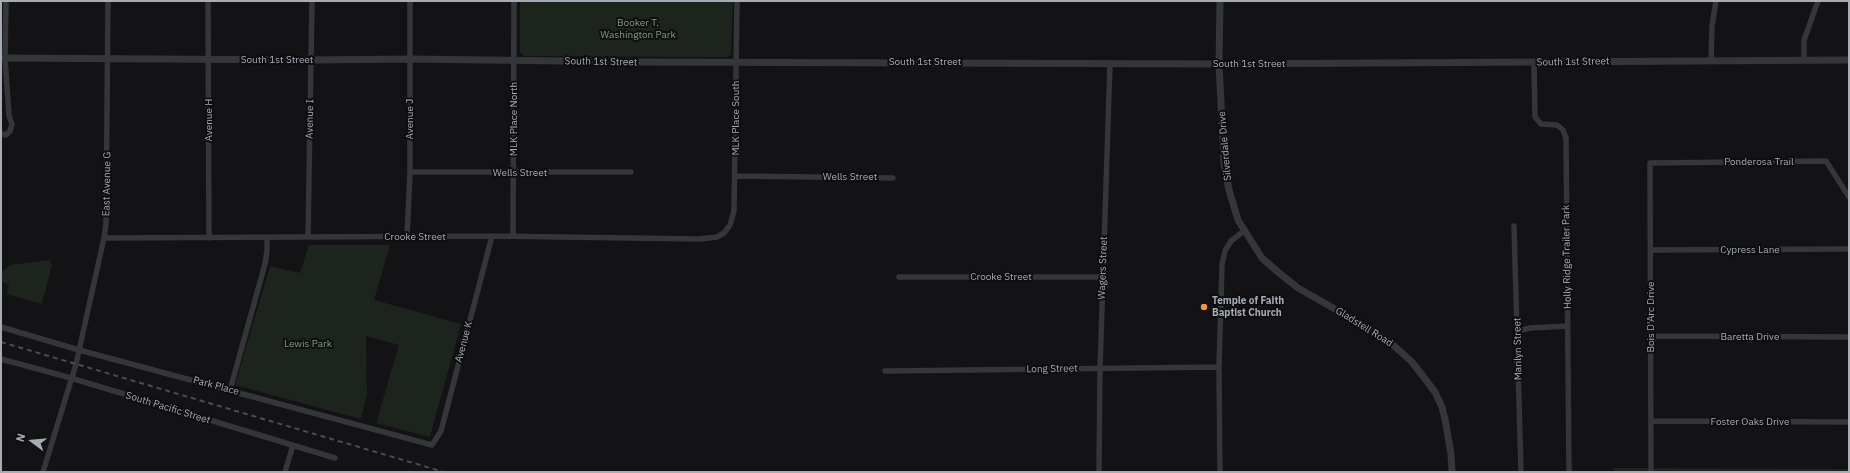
<!DOCTYPE html>
<html>
<head>
<meta charset="utf-8">
<style>
	body { margin:0 }
	#map { position:relative; width:1850px; height:473px; overflow:hidden; background:#131315; font-family:"IBM Plex Sans",sans-serif }
	canvas { display:block }
	.frame { position:absolute; inset:0; border:2px solid #a5acb5; pointer-events:none }
	.north { position:absolute; left:12px; top:421px; width:40px; height:40px; -webkit-text-stroke:3px #0e0e10; paint-order:stroke; rotate:286deg; font-size:11px; font-weight:700; line-height:16px; text-align:center; color:#a5acb5 }
	.north::after { content:''; display:block; margin:auto; width:14px; height:18px; background:#a5acb5; clip-path:polygon(50% 0,100% 100%,50% 72%,0 100%) }
</style>
</head>
<body>
<div id="map">
<canvas width="1850" height="473"></canvas>
<div class="frame"></div>
<div class="north">N</div>
</div>
<script>
const ctx = document.querySelector('canvas').getContext('2d');
ctx.lineJoin = 'round';
function fill(path, color) { ctx.fillStyle = color; ctx.fill(path, 'evenodd'); }
const poly = rows => new Path2D(rows.map(r => 'M' + r).join(''));
function strokePath(path, color, width, dash) { ctx.strokeStyle = color; ctx.lineWidth = width; ctx.lineCap = dash ? 'butt' : 'round'; ctx.setLineDash(dash || []); ctx.stroke(path); }
function write(font, color, halo, rows, align = 'center') {
  ctx.font = font + ' "IBM Plex Sans",sans-serif'; ctx.lineWidth = 4; ctx.setLineDash([]); ctx.textBaseline = 'middle'; ctx.strokeStyle = halo; ctx.fillStyle = color; for (const [text, x, y, turn = 0] of rows) {
    ctx.save(); ctx.translate(x, y); ctx.rotate((+turn || 0) * Math.PI / 180); ctx.textAlign = isNaN(turn) ? turn : align; if (halo) ctx.strokeText(text, 0, 0); ctx.fillText(text, 0, 0); ctx.restore();
  }
}
const green = poly([
	[520,1,733,1,731,54,728,57,524,56,520,52],
	[309,245,390,245,374,300,461,324,430,437,376,423,399,345,366,336,367,394,361,419,235,385,270,266,300,273],
	[50,260,50,264,52,264,42,304,7,294,9,284,1,282,1,276,3,271,10,265],
	[1614,468,1849,469,1849,472,1614,472]
]);
const minor = poly([
	[208,1,209,238],
	[1804,60,1804,40,1818,1],
	[1711,61,1712,26,1716,1],
	[1534,63,1535,117,1541,124,1557,125,1563,130,1566,138,1569,472],
	[1,134,6,135,10,131,12,124,9,116,5,58,6,1],
	[410,172,631,172],
	[736,176,893,178],
	[1514,226,1521,472],
	[513,236,514,1],
	[308,237,312,1],
	[407,237,410,172,410,1],
	[104,238,492,236,700,239,717,237,724,233,730,225,734,211,737,1],
	[1651,250,1849,249],
	[899,277,1103,277],
	[1,327,79,350,432,445,441,431,492,236],
	[1518,331,1530,328,1568,326],
	[1651,336,1849,337],
	[1,359,71,378,335,458],
	[885,371,1219,367],
	[230,390,265,264,267,251,267,238],
	[1651,421,1849,422],
	[43,472,76,364,104,238,106,224,108,1],
	[285,472,293,445],
	[1099,472,1100,369,1110,63],
	[1220,472,1219,367,1222,264,1225,251,1231,241,1244,231],
	[1651,472,1650,163,1826,161,1849,197]
]);
const tertiary = poly([
	[1220,1,1219,64,1224,163,1229,190,1238,220,1262,258,1278,272,1298,288,1356,321,1392,344,1412,362,1435,392,1442,407,1445,419,1451,454,1452,472],
	[1,58,311,60,410,59,641,62,1219,64,1849,60]
]);
const rail = poly([
	[1,342,444,472]
]);
const markers = [
	[1204,307,4,"#ee9831"]
];
const parkNames = [
	["Booker T.",638,23],
	["Washington Park",638,35],
	["Lewis Park",308,344]
];
const streetNames = [
	["South 1st Street",277,60],
	["South 1st Street",601,62,1],
	["South 1st Street",925,62],
	["South 1st Street",1573,62,-1],
	["South 1st Street",1249,64],
	["MLK Place South",736,118,-90],
	["Avenue I",310,119,-89],
	["Avenue J",410,119,-90],
	["MLK Place North",514,119,-90],
	["Avenue H",209,120,-90],
	["Silverdale Drive",1225,146,-95],
	["Ponderosa Trail",1759,162],
	["Wells Street",520,173],
	["Wells Street",850,177],
	["East Avenue G",107,184,-89],
	["Crooke Street",415,237],
	["Cypress Lane",1750,250],
	["Holly Ridge Trailer Park",1567,257,-91],
	["Wagers Street",1103,268,-88],
	["Crooke Street",1001,277],
	["Bois D'Arc Drive",1651,317,-90],
	["Gladstell Road",1364,327,32],
	["Baretta Drive",1750,337],
	["Avenue K",464,342,-75],
	["Marilyn Street",1518,349,-91],
	["Long Street",1052,369,-1],
	["Park Place",216,386,15],
	["South Pacific Street",168,408,17],
	["Foster Oaks Drive",1750,422]
];
const poiNames = [
	["Temple of Faith",1212,301],
	["Baptist Church",1212,313]
];
fill(green, '#1d241d');
strokePath(minor, '#34363a', 5.5);
strokePath(tertiary, '#34363a', 7);
strokePath(rail, '#494c51', 2, [5, 4]);
for (const [x, y, r, color] of markers) { const dot = new Path2D(); dot.arc(x, y, r, 0, 2 * Math.PI); ctx.fillStyle = color; ctx.fill(dot); strokePath(dot, '#0e0e10', 1.5); }
write('10px', '#7ea07c', '#0e0e10', parkNames);
write('10px', '#a5acb5', '#0e0e10', streetNames);
write('bold 10px', '#a5acb5', '#0e0e10', poiNames, 'left');
</script>
</body>
</html>
